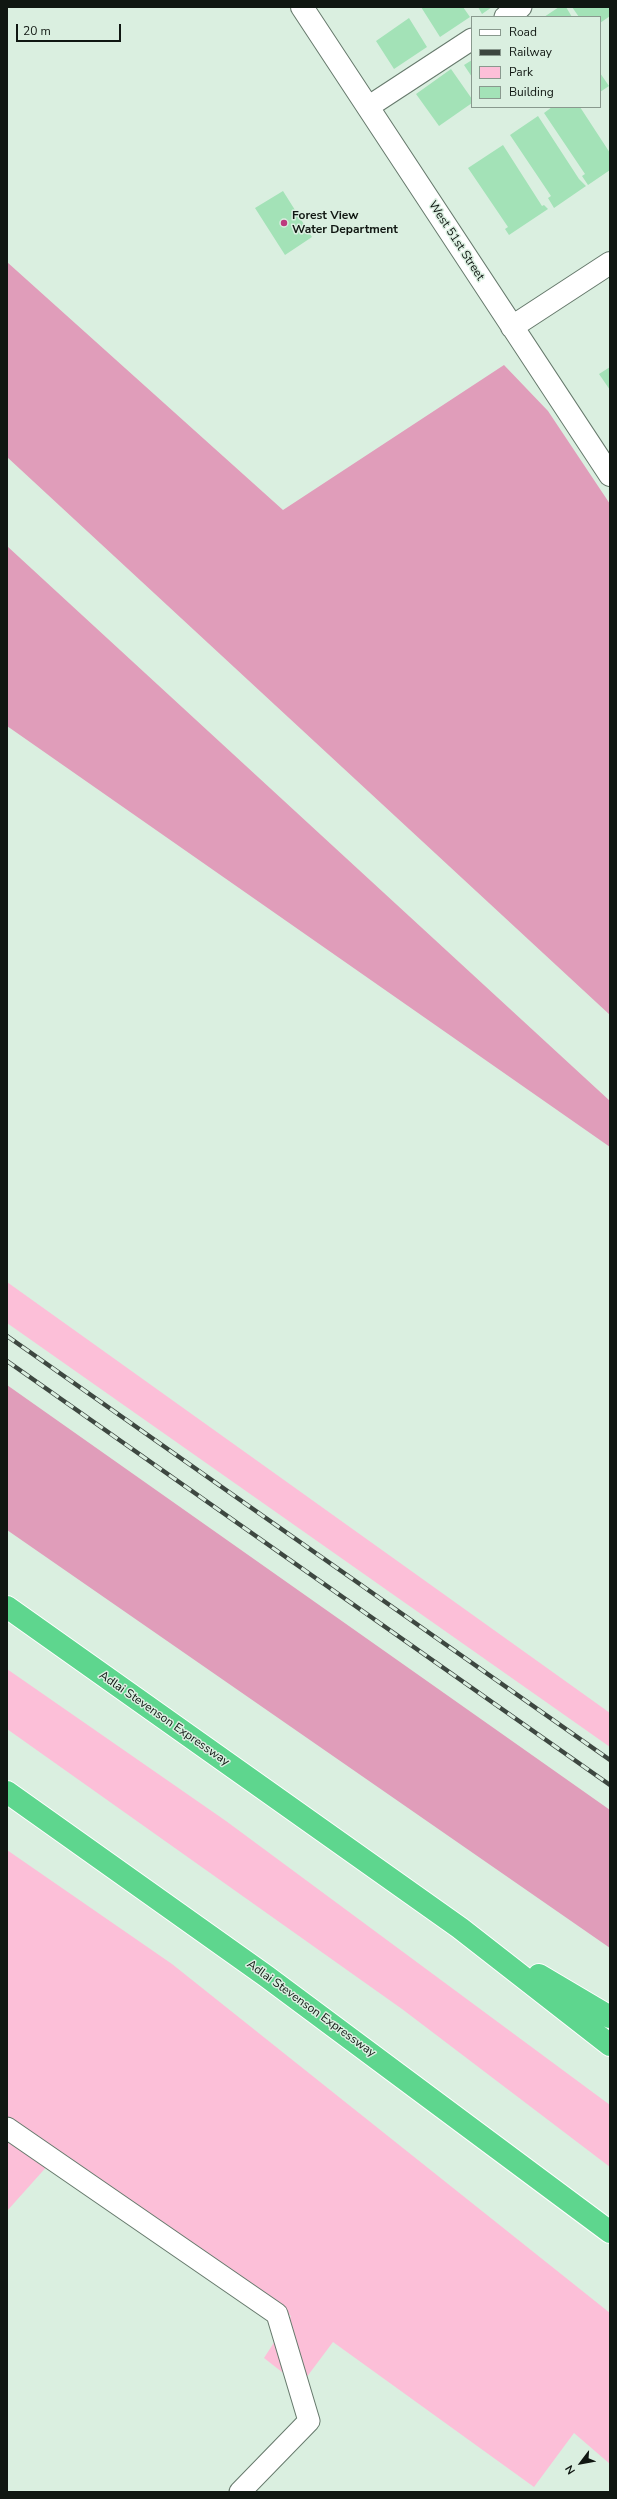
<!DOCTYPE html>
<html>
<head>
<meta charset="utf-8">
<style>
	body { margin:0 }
	#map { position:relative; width:617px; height:2499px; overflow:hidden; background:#daefe0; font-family:"Nunito Sans",sans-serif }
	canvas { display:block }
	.frame { position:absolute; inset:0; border:8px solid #101712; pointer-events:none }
	.legend { position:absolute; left:471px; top:16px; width:130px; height:92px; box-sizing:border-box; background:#daefe0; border:1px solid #89998e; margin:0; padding:5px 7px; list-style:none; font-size:12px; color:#101712 }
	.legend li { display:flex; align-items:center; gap:8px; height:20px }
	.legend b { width:20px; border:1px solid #89998e }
	.north { position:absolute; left:561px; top:2443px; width:40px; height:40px; -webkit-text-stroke:3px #daefe0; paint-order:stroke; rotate:238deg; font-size:11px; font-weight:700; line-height:16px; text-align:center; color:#101712 }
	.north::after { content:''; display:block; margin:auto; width:14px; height:18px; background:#101712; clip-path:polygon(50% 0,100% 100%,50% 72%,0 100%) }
	.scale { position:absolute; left:16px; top:24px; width:105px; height:18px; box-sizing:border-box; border:2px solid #101712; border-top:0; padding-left:5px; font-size:12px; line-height:14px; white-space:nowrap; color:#101712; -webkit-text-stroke:3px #daefe0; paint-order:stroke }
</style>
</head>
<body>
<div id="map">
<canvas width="617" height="2499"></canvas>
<div class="frame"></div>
<ul class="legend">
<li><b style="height:5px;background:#fff"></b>Road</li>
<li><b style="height:5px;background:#3d4740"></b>Railway</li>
<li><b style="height:11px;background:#fcbfd8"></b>Park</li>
<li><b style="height:11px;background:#a3e2b7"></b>Building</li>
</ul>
<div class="north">N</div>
<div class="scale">20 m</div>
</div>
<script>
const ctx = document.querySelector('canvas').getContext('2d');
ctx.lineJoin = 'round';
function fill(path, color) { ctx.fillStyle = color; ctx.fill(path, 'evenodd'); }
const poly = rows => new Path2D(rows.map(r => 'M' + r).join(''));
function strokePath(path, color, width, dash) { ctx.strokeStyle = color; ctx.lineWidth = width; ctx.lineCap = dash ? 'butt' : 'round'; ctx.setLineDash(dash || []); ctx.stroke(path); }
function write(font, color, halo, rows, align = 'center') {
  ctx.font = font + ' "Nunito Sans",sans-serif'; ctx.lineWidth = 3; ctx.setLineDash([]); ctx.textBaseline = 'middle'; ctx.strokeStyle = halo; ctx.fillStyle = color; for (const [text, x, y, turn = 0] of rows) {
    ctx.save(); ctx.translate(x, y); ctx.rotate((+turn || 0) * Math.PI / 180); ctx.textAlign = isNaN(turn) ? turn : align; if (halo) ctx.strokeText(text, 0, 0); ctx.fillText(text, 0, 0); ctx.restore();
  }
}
const green = poly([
	[7,1282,610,1713,610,1747,7,1323],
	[7,1669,226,1821,610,2105,610,2167,402,2009,7,1729],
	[7,1850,172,1964,610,2313,610,2464,574,2433,534,2487,333,2342,300,2386,264,2358,291,2316,58,2154,7,2211]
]);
const forest = poly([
	[7,262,283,510,504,365,548,411,610,504,610,1015,7,457],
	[7,546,610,1101,610,1147,7,726],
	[7,1385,610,1810,610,1948,7,1530]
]);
const building = poly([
	[421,7,463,7,470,17,440,37],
	[478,7,492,7,482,14],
	[559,7,566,7,572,17,544,17],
	[572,7,610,7,610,16,600,23,600,17,579,17],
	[409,18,427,47,394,69,376,41],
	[472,60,472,77,464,65],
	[451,69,472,99,472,103,439,126,416,94],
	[600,73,609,86,600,92],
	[552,107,580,107,610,153,610,170,588,185,582,176,585,174,544,113],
	[538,116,579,179,586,186,554,208,548,198,551,196,510,135],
	[503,145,542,206,544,205,548,209,509,235,505,229,508,227,468,168],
	[283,191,312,237,285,255,255,208],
	[610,367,610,390,599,374]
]);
const lane = poly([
	[505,17,521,7],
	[368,107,472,39],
	[7,2128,277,2314,309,2421,240,2492]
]);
const street = poly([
	[302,7,610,475],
	[512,327,610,263]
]);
const highway = poly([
	[7,1607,460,1928,610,2045],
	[7,1792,266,1976,610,2232],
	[539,1975,610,2017]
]);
const rail = poly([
	[7,1336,610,1760],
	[7,1361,610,1785]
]);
const markers = [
	[284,223,4,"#bd397e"]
];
const poiNames = [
	["Forest View",292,216],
	["Water Department",292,230]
];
const streetNames = [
	["West 51st Street",456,241,57],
	["Adlai Stevenson Expressway",164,1719,35],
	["Adlai Stevenson Expressway",311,2009,36]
];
fill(green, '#fcbfd8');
fill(forest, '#e09dba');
fill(building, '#a3e2b7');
strokePath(lane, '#66796c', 23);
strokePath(street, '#66796c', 24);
strokePath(highway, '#fff', 24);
strokePath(lane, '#fff', 21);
strokePath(street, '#fff', 22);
strokePath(highway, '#5ed68e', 22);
strokePath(rail, '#3d4740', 4.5);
strokePath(rail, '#daefe0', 3, [9]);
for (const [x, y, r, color] of markers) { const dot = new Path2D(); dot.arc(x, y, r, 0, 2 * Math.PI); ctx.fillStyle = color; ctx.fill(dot); strokePath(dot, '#daefe0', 1.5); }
write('bold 12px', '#101712', '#daefe0', poiNames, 'left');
write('12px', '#101712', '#daefe0', streetNames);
</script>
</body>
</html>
